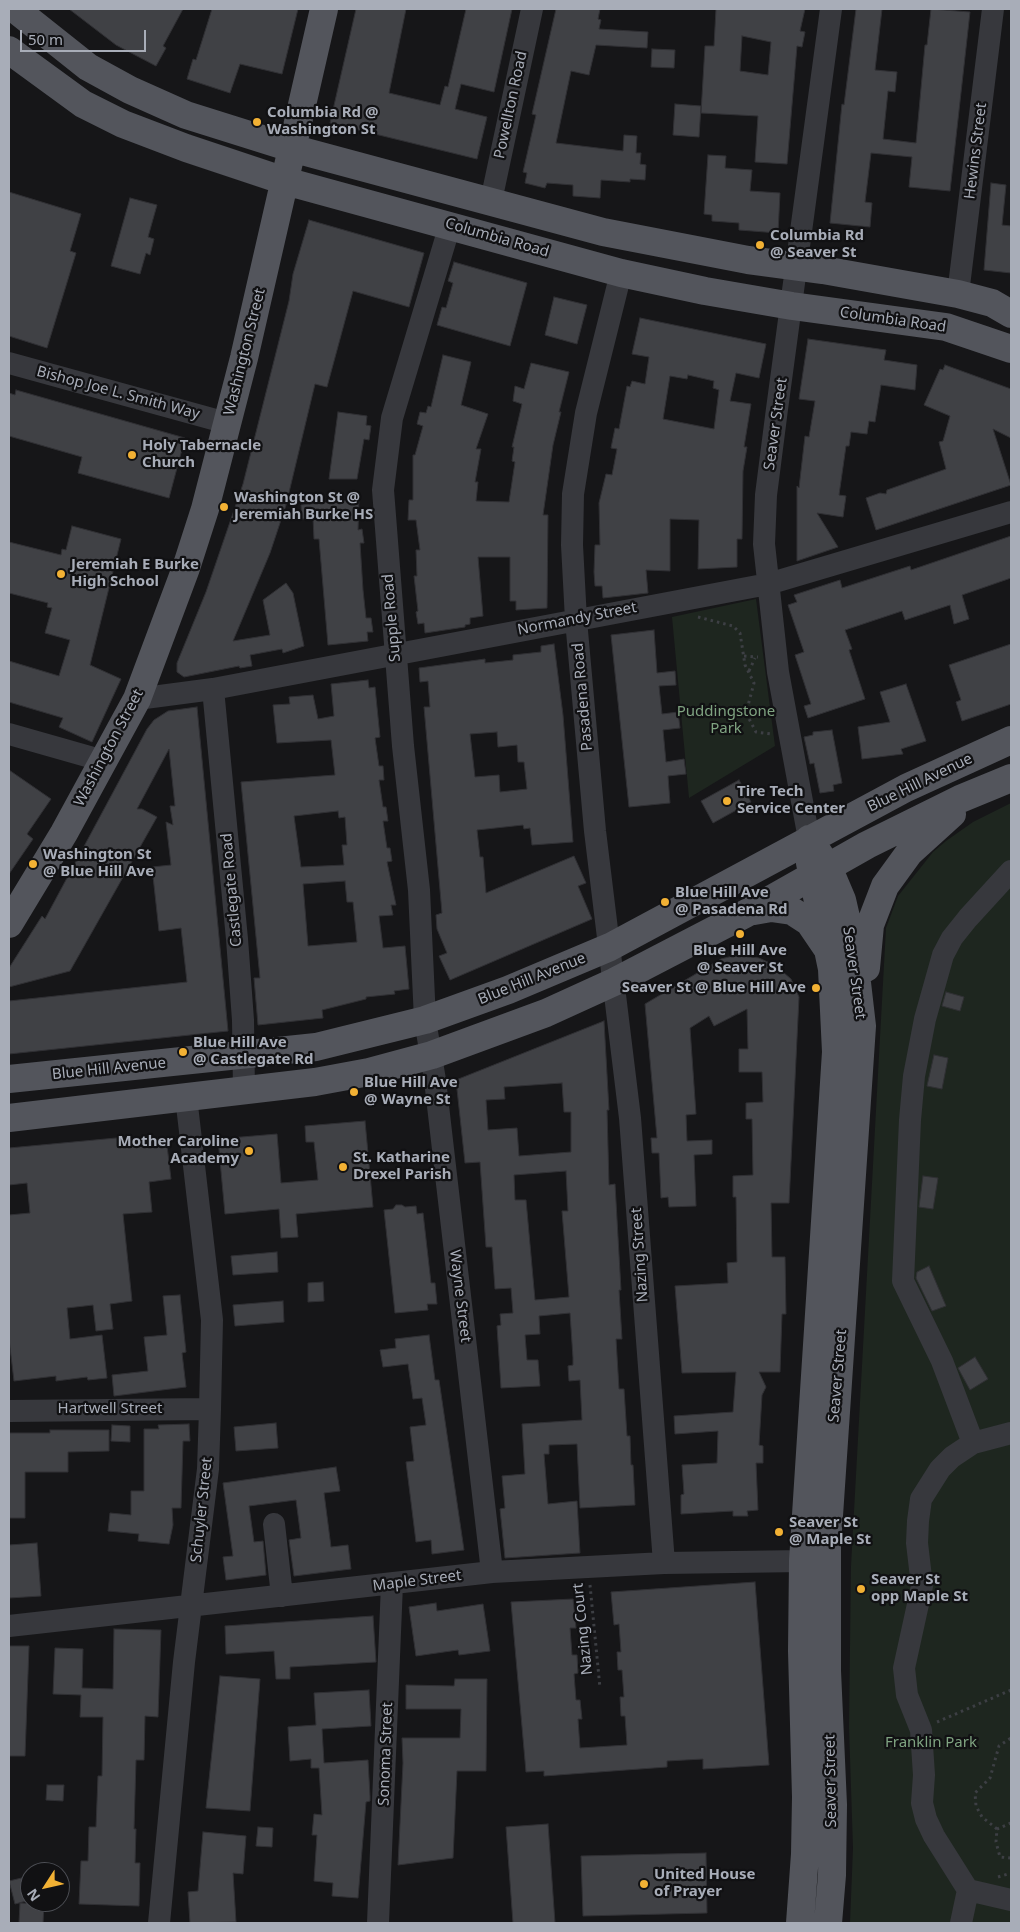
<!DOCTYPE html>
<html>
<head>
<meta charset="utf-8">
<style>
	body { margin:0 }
	#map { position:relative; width:1020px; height:1932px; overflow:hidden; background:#161618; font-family:"Noto Sans",sans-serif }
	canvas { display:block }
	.frame { position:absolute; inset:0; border:10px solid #a8adb8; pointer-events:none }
	.north { position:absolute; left:20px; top:1862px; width:50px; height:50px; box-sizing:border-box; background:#111113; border:1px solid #4d4f55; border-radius:50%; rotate:235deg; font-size:14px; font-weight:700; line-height:20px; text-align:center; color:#a8adb8 }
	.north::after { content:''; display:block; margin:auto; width:18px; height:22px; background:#f2b134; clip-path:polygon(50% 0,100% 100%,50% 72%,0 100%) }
	.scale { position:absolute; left:20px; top:30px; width:126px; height:22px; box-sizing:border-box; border:2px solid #a8adb8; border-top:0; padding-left:6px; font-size:15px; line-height:18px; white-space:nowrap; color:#a8adb8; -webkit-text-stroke:4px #111113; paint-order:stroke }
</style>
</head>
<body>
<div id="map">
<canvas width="1020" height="1932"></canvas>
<div class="frame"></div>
<div class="north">N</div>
<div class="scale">50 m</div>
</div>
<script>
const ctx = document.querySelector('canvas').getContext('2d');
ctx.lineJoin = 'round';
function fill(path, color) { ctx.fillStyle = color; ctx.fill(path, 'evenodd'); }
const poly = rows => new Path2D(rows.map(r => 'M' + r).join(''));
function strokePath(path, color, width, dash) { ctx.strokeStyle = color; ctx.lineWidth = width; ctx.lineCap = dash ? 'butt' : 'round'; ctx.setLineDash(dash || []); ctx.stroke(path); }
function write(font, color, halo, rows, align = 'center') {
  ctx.font = font + ' "Noto Sans",sans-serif'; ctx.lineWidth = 4.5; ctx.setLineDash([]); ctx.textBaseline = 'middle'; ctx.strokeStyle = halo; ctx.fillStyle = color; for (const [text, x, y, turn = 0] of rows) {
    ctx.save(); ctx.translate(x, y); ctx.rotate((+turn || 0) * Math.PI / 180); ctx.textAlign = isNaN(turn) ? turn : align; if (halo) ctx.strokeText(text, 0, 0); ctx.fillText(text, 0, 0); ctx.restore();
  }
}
const green = poly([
	[756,599,775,746,689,798,672,617],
	[1011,803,1011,1923,850,1923,853,1848,849,1727,851,1566,886,928,898,896,933,852,946,841,973,822]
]);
const building = poly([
	[69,9,183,9,163,46,166,48,156,66,116,45,69,9],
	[212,9,298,9,282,74,240,64,230,93,187,79,193,59,196,60,212,9],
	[356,9,406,9,389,93,440,105,445,86,448,87,466,9,512,9,494,92,461,84,455,109,487,117,477,159,330,123,356,9],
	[556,9,600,9,598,19,601,20,599,29,648,32,647,48,596,45,589,75,571,71,556,143,623,151,624,135,637,136,636,153,641,153,640,164,646,165,645,180,630,179,630,182,601,180,600,198,573,196,573,185,547,183,545,188,525,183,527,173,523,172,536,115,532,114,556,9],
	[716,9,805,9,800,31,805,32,802,47,797,46,787,164,755,162,758,116,701,113,705,46,714,46,716,9],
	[742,36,771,42,768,75,740,71,742,36],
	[856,9,882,9,875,70,897,72,895,92,888,91,883,139,916,143,925,45,927,45,931,9,970,12,950,191,909,187,912,157,871,153,865,202,872,203,870,227,830,223,842,104,844,105,856,9],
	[652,49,675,50,674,68,651,67,652,49],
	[675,104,701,106,699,137,673,135,675,104],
	[708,155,726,156,725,168,752,170,750,191,780,193,778,233,739,230,739,223,712,221,712,215,704,214,708,155],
	[991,183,1006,185,1002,225,1011,226,1011,273,984,270,991,183],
	[9,192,81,214,70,251,76,253,47,348,9,336,9,192],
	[130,198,157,205,148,237,154,239,150,255,146,253,140,274,111,266,130,198],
	[309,220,424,253,409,307,353,291,327,387,315,384,286,505,270,553,233,641,270,635,263,600,286,583,293,593,304,646,283,653,282,649,250,655,252,666,240,668,239,666,184,677,177,672,177,663,206,592,243,484,289,301,293,274,309,220],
	[454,262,527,283,510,346,437,325,442,307,446,308,453,283,448,281,454,262],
	[554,297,587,305,577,344,545,335,554,297],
	[640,318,766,344,759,378,736,373,730,401,751,404,744,447,747,447,743,471,742,539,737,539,737,567,698,569,699,520,670,519,670,571,646,570,648,593,603,598,602,586,595,586,594,572,595,545,600,545,599,503,606,474,612,475,617,449,611,448,615,428,619,429,627,386,630,387,632,381,645,384,649,357,632,354,640,318],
	[688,375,714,381,713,388,719,390,714,429,663,419,670,376,687,379,688,375],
	[808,339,886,350,884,360,917,365,915,390,881,385,875,422,869,421,867,434,851,432,849,446,846,446,839,495,846,496,843,517,817,513,838,547,797,561,797,486,799,488,805,436,809,437,815,401,799,399,808,339],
	[443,355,471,362,461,405,488,414,476,449,481,449,475,482,478,482,476,501,509,502,515,462,512,461,514,447,512,447,522,404,513,401,515,386,524,389,531,363,569,372,559,412,561,412,553,445,543,515,548,515,547,608,516,610,516,601,510,601,510,557,478,557,483,616,470,618,470,624,465,625,465,627,425,633,424,623,418,624,416,612,418,611,414,576,417,576,416,550,420,550,416,520,408,520,409,500,413,500,413,455,415,455,423,426,417,424,420,412,426,413,428,406,431,407,443,355],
	[945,365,1011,389,1011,438,993,429,1011,485,876,530,866,498,880,493,886,494,887,490,946,469,939,442,943,441,950,416,924,405,940,369,943,370,945,365],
	[16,390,185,438,169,498,78,473,82,457,9,436,9,393,15,395,16,390],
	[338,412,367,416,366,425,371,426,369,440,364,439,357,479,329,479,338,412],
	[359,499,358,530,362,529,364,543,360,543,363,590,366,618,371,618,373,632,367,632,368,641,328,645,319,539,314,539,313,518,302,519,301,505,359,499],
	[72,526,121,539,90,665,121,679,92,742,59,727,63,718,9,702,9,661,59,676,70,640,45,633,52,608,47,607,48,603,9,593,9,542,61,555,62,549,66,550,72,526],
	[1011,536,1011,578,962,595,969,619,954,624,950,605,905,620,902,611,845,630,852,649,849,650,865,699,808,718,804,706,811,704,795,655,804,652,788,605,797,602,794,595,840,580,842,588,910,566,911,570,1011,536],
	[654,630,657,673,675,671,676,685,659,686,662,714,678,712,680,728,663,730,666,762,684,759,686,774,668,776,670,803,629,807,611,635,654,630],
	[554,644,563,715,573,842,532,845,530,828,524,829,523,825,477,830,480,857,483,857,486,893,574,856,586,883,578,886,592,919,450,980,439,956,447,953,437,929,436,915,442,913,424,707,430,707,428,681,420,682,419,668,485,659,485,663,513,660,513,655,541,652,541,646,554,644],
	[497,732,498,747,517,745,518,762,524,762,527,789,500,792,499,775,475,777,470,734,497,732],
	[1011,644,1011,704,962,721,956,702,961,700,949,665,1011,644],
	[368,680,369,688,375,687,380,737,375,738,379,766,383,766,384,780,379,780,383,807,386,807,388,821,383,821,387,848,390,848,392,861,387,862,396,905,391,905,393,915,379,916,383,948,405,946,409,989,394,991,395,994,366,997,366,999,322,1010,323,1018,258,1025,254,978,260,978,241,782,335,775,331,740,277,743,273,705,290,704,289,697,313,695,318,719,334,716,331,684,368,680],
	[338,811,339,818,345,817,347,845,342,845,344,865,301,867,294,816,338,811],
	[345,881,347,902,353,902,357,942,308,946,303,884,345,881],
	[906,684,926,741,901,749,903,754,862,759,858,727,890,722,880,692,906,684],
	[197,707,228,1031,9,1054,9,1001,187,982,181,928,159,931,152,867,171,865,166,822,173,825,170,806,175,806,169,749,137,809,142,809,157,817,70,971,9,987,9,968,42,916,45,919,147,729,154,720,168,711,197,707],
	[832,730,842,783,833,785,834,791,820,793,814,763,810,764,804,737,813,735,813,732,832,730],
	[9,770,51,799,27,834,33,839,9,874,9,770],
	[739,780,751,802,713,823,701,801,739,780],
	[737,955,759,958,776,966,791,979,799,997,789,1203,771,1203,772,1257,785,1257,786,1314,782,1314,780,1372,759,1372,766,1387,762,1395,759,1445,763,1446,763,1463,756,1463,758,1510,747,1511,748,1516,733,1516,733,1511,681,1514,681,1495,684,1494,682,1465,717,1463,718,1431,675,1434,674,1416,733,1412,736,1372,682,1373,675,1286,728,1283,727,1263,737,1262,736,1197,733,1197,733,1176,753,1175,752,1119,746,1119,746,1103,763,1102,762,1072,739,1072,739,1049,748,1049,747,1009,714,1026,709,1016,690,1028,696,1114,686,1115,687,1141,712,1140,712,1154,694,1155,696,1206,669,1207,668,1197,661,1198,659,1153,652,1153,651,1138,657,1138,645,1004,721,959,737,955],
	[946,992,964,997,960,1011,942,1006,946,992],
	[604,1021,609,1110,607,1110,609,1185,615,1184,621,1290,619,1290,622,1339,616,1339,619,1389,624,1389,627,1436,630,1436,631,1465,633,1465,635,1505,580,1508,577,1444,549,1445,549,1454,544,1454,548,1504,577,1501,580,1553,505,1558,500,1509,505,1508,502,1476,525,1474,522,1424,582,1420,580,1380,569,1381,568,1366,573,1365,573,1358,570,1313,539,1316,540,1334,525,1335,527,1360,538,1360,540,1386,501,1388,497,1326,501,1325,500,1314,513,1313,511,1288,495,1289,492,1247,486,1247,480,1162,465,1163,456,1080,604,1021],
	[562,1083,564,1112,571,1112,571,1152,519,1156,517,1128,488,1130,486,1100,505,1099,504,1087,562,1083],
	[566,1171,568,1211,562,1211,569,1297,535,1300,526,1200,515,1200,514,1175,566,1171],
	[934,1055,948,1058,942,1089,927,1086,934,1055],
	[365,1121,373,1207,296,1214,298,1237,281,1238,279,1209,225,1214,218,1139,277,1134,281,1183,318,1180,314,1142,306,1142,305,1126,365,1121],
	[127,1137,127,1141,166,1137,171,1179,149,1182,152,1212,123,1214,132,1301,110,1304,113,1329,96,1331,93,1305,67,1308,70,1339,102,1335,107,1378,88,1380,87,1377,56,1381,56,1376,14,1381,9,1339,9,1215,30,1213,27,1183,9,1185,9,1148,127,1137],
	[923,1176,938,1178,933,1209,919,1207,923,1176],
	[396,1205,402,1205,405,1207,416,1206,417,1214,423,1213,431,1283,435,1283,437,1304,427,1304,428,1310,395,1313,384,1210,393,1209,396,1205],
	[277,1252,278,1272,233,1275,231,1256,277,1252],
	[929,1266,946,1306,932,1311,916,1278,917,1272,929,1266],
	[323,1282,324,1301,308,1302,308,1283,323,1282],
	[180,1295,186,1352,182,1353,186,1387,114,1396,112,1375,148,1371,144,1337,167,1335,163,1296,180,1295],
	[283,1301,284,1322,235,1326,233,1305,283,1301],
	[429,1335,435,1380,439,1380,464,1550,432,1554,431,1540,416,1542,406,1462,414,1461,410,1427,426,1425,422,1398,413,1399,408,1364,383,1367,380,1350,396,1348,395,1339,429,1335],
	[975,1357,988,1379,970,1390,958,1368,975,1357],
	[276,1423,278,1448,236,1451,234,1427,276,1423],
	[189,1424,190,1441,183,1441,181,1508,172,1508,173,1525,169,1544,138,1541,139,1534,108,1531,110,1513,131,1515,131,1491,144,1491,144,1429,159,1429,158,1425,189,1424],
	[112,1425,130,1426,130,1442,111,1441,112,1425],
	[50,1430,109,1430,109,1451,68,1452,68,1472,25,1472,25,1518,9,1518,9,1433,50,1433,50,1430],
	[336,1467,340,1491,324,1493,331,1547,348,1545,351,1569,294,1576,289,1540,301,1538,296,1500,249,1506,254,1542,263,1541,266,1575,226,1580,223,1557,233,1556,223,1483,336,1467],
	[37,1543,41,1596,9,1598,9,1545,37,1543],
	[755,1582,769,1765,703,1769,703,1759,667,1761,667,1767,544,1776,544,1771,526,1772,511,1602,573,1599,576,1628,570,1628,572,1655,577,1655,578,1673,574,1674,576,1700,580,1700,582,1719,578,1719,580,1748,627,1745,625,1716,621,1716,620,1697,624,1697,622,1670,618,1670,617,1652,621,1652,619,1624,614,1625,611,1592,755,1582],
	[436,1603,437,1611,483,1604,490,1651,459,1655,458,1650,416,1656,409,1607,436,1603],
	[373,1616,376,1662,290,1667,290,1679,276,1679,274,1651,226,1654,225,1626,373,1616],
	[114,1629,161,1630,158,1717,145,1716,144,1760,136,1760,134,1829,136,1829,135,1863,140,1863,139,1906,79,1904,81,1861,88,1861,89,1827,96,1827,98,1776,102,1776,103,1717,80,1717,81,1695,53,1694,55,1648,83,1649,82,1688,113,1689,114,1629],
	[9,1646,29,1646,25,1756,9,1756,9,1646],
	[220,1676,260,1679,250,1811,206,1808,220,1676],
	[455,1679,487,1679,486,1771,457,1771,453,1858,398,1865,403,1763,402,1738,460,1738,461,1709,406,1709,406,1685,454,1686,455,1679],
	[369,1690,371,1726,322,1729,324,1763,368,1760,370,1796,370,1801,366,1802,358,1898,332,1896,333,1883,314,1881,317,1835,312,1835,314,1814,322,1815,319,1768,311,1768,311,1759,290,1761,288,1727,316,1725,314,1693,369,1690],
	[47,1785,64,1785,63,1801,46,1800,47,1785],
	[548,1824,555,1923,513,1923,506,1827,548,1824],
	[258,1827,273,1828,272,1847,256,1846,258,1827],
	[203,1832,246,1836,243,1874,233,1873,236,1922,190,1923,188,1892,198,1891,203,1832],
	[706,1853,707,1913,583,1916,581,1856,706,1853],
	[30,1876,30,1900,15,1904,9,1881,30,1876],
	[20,1903,44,1904,43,1923,19,1923,20,1903]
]);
const path = poly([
	[698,617,733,626,740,633,745,665,754,683,746,713,756,732,771,734],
	[744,656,758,657],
	[749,671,755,658],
	[590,1585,600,1688],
	[937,1722,1011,1690],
	[1011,1823,997,1829,996,1842,1000,1857,1011,1858],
	[997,1829,982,1817,976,1806,975,1793,990,1778,999,1746,1011,1738],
	[998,1877,1011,1873]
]);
const minor = poly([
	[491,201,532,9],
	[450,225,392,418,383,490,403,746,419,890,425,1020,435,1080,492,1572],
	[621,273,586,413,573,494,572,545,576,620,595,831,630,1118,664,1563],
	[958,294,993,9],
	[9,363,227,423],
	[213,689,237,939,243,1020,244,1091],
	[137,699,213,689,768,584,1011,512],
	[9,734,104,761],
	[809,839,778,672,764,544,766,495,777,409,831,9],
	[9,1411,210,1409],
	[973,1443,942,1361,903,1281,910,1120,914,1076,925,1019,943,955,952,938,968,918,1011,871],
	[274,1524,282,1596],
	[9,1626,492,1572,664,1563,803,1561,819,1556],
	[968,1890,1011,1900],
	[159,1923,184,1662,208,1469,210,1409,212,1320,186,1097],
	[378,1923,392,1584],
	[961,1923,968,1890,934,1836,926,1819,922,1803,924,1775,921,1730,907,1695,904,1668,922,1586,917,1543,918,1521,921,1499,940,1469,952,1457,973,1443,1011,1433]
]);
const major = poly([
	[15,9,88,67,130,90,186,115,291,148,603,232,748,260,823,270,958,294,992,303,1011,314],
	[9,50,83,104,123,124,186,148,285,181,621,273,705,291,792,306,946,327,1011,349],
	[809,839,828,867,842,900,853,948,862,1026,827,1545,827,1671,833,1805,832,1875,828,1923],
	[754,911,771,908,792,911,809,922,826,947],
	[9,924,64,833,137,699,186,568,205,509,244,358,324,9],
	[866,968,870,925,885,886,909,853,952,814],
	[9,1079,316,1047,425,1020,508,990,610,947,906,788,1011,740],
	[9,1118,315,1082,369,1072,432,1055,546,1013,614,982,745,914,867,845,960,799,1011,778],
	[800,1923,805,1854,806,1797,802,1651,803,1561,836,1052,832,969,810,863,810,848]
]);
const markers = [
	[257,122,5,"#f2b134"],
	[760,245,5,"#f2b134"],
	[132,455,5,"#f2b134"],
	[224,507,5,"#f2b134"],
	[61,574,5,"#f2b134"],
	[727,801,5,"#f2b134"],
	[33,864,5,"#f2b134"],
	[665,902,5,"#f2b134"],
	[740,934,5,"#f2b134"],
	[816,988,5,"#f2b134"],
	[183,1052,5,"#f2b134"],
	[354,1092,5,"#f2b134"],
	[249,1151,5,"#f2b134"],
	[343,1167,5,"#f2b134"],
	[779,1532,5,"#f2b134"],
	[861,1589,5,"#f2b134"],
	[644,1884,5,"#f2b134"]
];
const streetNames = [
	["Powellton Road",511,105,-78],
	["Hewins Street",976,151,-83],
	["Columbia Road",497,238,16],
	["Columbia Road",893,320,8],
	["Washington Street",245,352,-76],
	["Bishop Joe L. Smith Way",118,393,15],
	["Seaver Street",776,424,-82],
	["Supple Road",392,618,-95],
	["Normandy Street",577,619,-11],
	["Pasadena Road",583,697,-95],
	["Washington Street",109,748,-62],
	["Blue Hill Avenue",920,783,-26],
	["Castlegate Road",232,890,-95],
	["Seaver Street",854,973,82],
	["Blue Hill Avenue",532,979,-22],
	["Blue Hill Avenue",109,1069,-6],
	["Nazing Street",640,1255,-94],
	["Wayne Street",460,1296,83],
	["Seaver Street",838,1376,-85],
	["Hartwell Street",110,1409],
	["Schuyler Street",202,1510,-84],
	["Maple Street",417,1581,-7],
	["Nazing Court",583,1629,-96],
	["Sonoma Street",386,1754,-88],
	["Seaver Street",831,1781,-91]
];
const poiNames = [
	["Columbia Rd @",267,113],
	["Washington St",267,130],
	["Columbia Rd",770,236],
	["@ Seaver St",770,253],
	["Holy Tabernacle",142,446],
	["Church",142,463],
	["Washington St @",234,498],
	["Jeremiah Burke HS",234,515],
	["Jeremiah E Burke",71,565],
	["High School",71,582],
	["Tire Tech",737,792],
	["Service Center",737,809],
	["Washington St",43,855],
	["@ Blue Hill Ave",43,872],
	["Blue Hill Ave",675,893],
	["@ Pasadena Rd",675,910],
	["Blue Hill Ave",740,951,"center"],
	["@ Seaver St",740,968,"center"],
	["Seaver St @ Blue Hill Ave",806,988,"right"],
	["Blue Hill Ave",193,1043],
	["@ Castlegate Rd",193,1060],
	["Blue Hill Ave",364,1083],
	["@ Wayne St",364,1100],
	["Mother Caroline",239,1142,"right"],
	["Academy",239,1159,"right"],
	["St. Katharine",353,1158],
	["Drexel Parish",353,1175],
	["Seaver St",789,1523],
	["@ Maple St",789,1540],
	["Seaver St",871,1580],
	["opp Maple St",871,1597],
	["United House",654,1875],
	["of Prayer",654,1892]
];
const parkNames = [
	["Puddingstone",726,712],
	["Park",726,729],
	["Franklin Park",931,1743]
];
fill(green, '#1e261f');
fill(building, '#404145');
strokePath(building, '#303034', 1);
strokePath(path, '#3d3f44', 3, [2.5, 4]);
strokePath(minor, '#37383d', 22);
strokePath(major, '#53555c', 28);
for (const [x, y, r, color] of markers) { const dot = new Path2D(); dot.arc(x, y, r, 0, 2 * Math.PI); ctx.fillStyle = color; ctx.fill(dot); strokePath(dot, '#111113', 2); }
write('15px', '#a8adb8', '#111113', streetNames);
write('bold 15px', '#a8adb8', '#111113', poiNames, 'left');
write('15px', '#7fa381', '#111113', parkNames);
</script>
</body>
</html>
